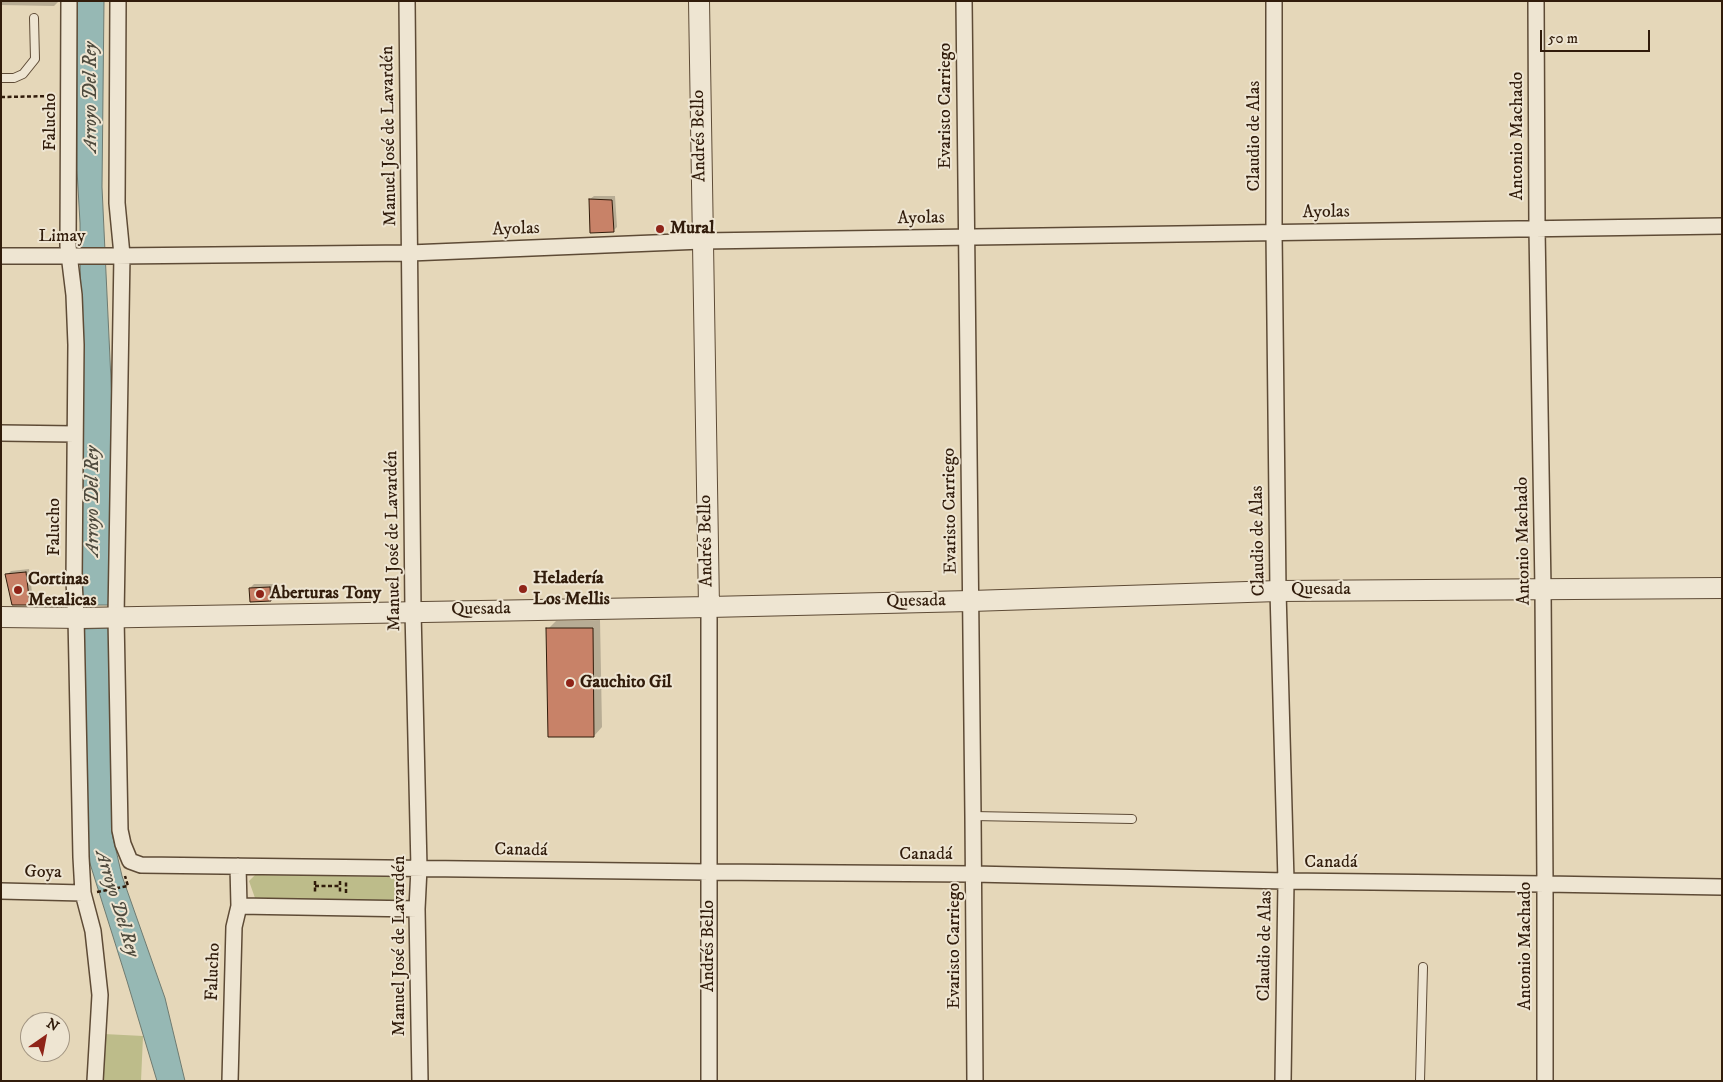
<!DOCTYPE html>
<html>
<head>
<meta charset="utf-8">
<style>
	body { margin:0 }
	#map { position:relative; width:1723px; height:1082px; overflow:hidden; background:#e5d7b9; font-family:"IM FELL DW Pica",serif }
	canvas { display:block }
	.frame { position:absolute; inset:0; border:2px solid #311c0b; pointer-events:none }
	.north { position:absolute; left:20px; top:1012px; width:50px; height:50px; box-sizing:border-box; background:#eee5d2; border:1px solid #a29582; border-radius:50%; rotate:33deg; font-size:14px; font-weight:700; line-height:20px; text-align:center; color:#311c0b }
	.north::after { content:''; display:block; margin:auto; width:18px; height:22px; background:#8f2418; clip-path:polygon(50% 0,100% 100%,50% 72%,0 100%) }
	.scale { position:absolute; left:1540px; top:30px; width:110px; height:22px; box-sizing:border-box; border:2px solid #311c0b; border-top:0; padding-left:6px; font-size:15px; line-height:18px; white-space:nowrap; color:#311c0b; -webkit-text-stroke:4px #eee5d2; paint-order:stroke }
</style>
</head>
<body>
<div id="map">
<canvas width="1723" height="1082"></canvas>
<div class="frame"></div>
<div class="north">N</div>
<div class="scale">50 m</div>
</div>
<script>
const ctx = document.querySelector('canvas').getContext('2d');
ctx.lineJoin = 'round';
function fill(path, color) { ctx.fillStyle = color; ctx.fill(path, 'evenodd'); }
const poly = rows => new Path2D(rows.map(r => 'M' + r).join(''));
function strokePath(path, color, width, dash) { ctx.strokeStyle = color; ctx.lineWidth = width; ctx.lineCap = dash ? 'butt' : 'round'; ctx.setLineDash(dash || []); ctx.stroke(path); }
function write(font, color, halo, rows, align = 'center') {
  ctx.font = font + ' "IM FELL DW Pica",serif'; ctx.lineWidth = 4; ctx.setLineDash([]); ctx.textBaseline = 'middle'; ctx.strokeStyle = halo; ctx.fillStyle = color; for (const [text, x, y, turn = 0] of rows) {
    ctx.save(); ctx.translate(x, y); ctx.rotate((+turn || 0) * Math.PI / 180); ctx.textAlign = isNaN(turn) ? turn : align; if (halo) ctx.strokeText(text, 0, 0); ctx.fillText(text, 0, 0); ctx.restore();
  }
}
const green = poly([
	[255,875,402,877,406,885,406,893,401,900,392,903,255,898,249,881],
	[104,1034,143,1036,141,1081,102,1081]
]);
const water = poly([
	[77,1,104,1,102,187,112,402,111,605,82,605,80,223,77,170,77,1],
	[111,628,112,833,122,876,165,998,185,1081,157,1081,127,981,87,854,84,629,111,628]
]);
const shadow = poly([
	[1,1,59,1,54,6,1,5],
	[594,196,615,196,617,227,613,231,590,199],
	[29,569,33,600,29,604,7,575,11,571],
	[254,584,274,584,274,596,270,600,250,588],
	[600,620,602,727,594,736,548,629,556,621]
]);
const building = poly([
	[589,199,612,200,614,232,590,233,589,199],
	[26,572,30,605,12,605,5,574,26,572],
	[270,587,271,601,250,602,249,588,270,587],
	[546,628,593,628,594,737,548,737,546,628]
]);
const path = poly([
	[1,97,56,96],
	[315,881,315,893],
	[340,881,340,893],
	[315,886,340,886],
	[97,892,128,886,125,876],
	[346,893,346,881],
	[398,894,398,882]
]);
const service = poly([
	[1,78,14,78,23,74,35,59,34,18],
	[973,816,1132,819],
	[1420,1081,1423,967]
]);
const minor = poly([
	[69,1,68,246,74,295,76,345,74,581,76,617,81,857,83,893,93,931,100,995,95,1081],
	[118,1,117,203,122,255,116,617,120,830,123,844,130,861,141,865,709,872,973,874,1286,881,1545,884,1722,887],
	[407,1,413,611,419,868,417,909,420,1081],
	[964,1,973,816,975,1081],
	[1274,1,1274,232,1278,591,1286,881,1283,1081],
	[1536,1,1537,229,1543,589,1545,884,1545,1081],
	[1,256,115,256,410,253,702,241,1722,226],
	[1,433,75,434],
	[709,607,709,1081],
	[1,891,83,893],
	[239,906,417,909],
	[230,1081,234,927,239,906,238,866]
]);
const tertiary = poly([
	[699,1,709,607],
	[1,617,81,618,709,607,971,601,1278,591,1722,588]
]);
const markers = [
	[660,229,5,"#8f2418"],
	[523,589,5,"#8f2418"],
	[18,590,5,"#8f2418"],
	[260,594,5,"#8f2418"],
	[570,683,5,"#8f2418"]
];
const streetNames = [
	["Evaristo Carriego",946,106,-90],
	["Falucho",51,122,-90],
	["Manuel José de Lavardén",390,136,-91],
	["Andrés Bello",700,136,-91],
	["Claudio de Alas",1255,136,-90],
	["Antonio Machado",1518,136,-90],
	["Ayolas",1326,213,-1],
	["Ayolas",921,219,-1],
	["Ayolas",516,230,-2],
	["Limay",62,237],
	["Evaristo Carriego",951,511,-91],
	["Falucho",55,527,-90],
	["Manuel José de Lavardén",394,541,-91],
	["Andrés Bello",707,541,-91],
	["Claudio de Alas",1259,541,-91],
	["Antonio Machado",1524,541,-91],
	["Quesada",1321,590],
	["Quesada",916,602,-1],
	["Quesada",481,610,-1],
	["Canadá",521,851,1],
	["Canadá",926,855],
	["Canadá",1331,863],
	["Goya",43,873,1],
	["Manuel José de Lavardén",400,946,-90],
	["Andrés Bello",709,946,-90],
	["Evaristo Carriego",955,946,-90],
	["Claudio de Alas",1266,946,-89],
	["Antonio Machado",1526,946,-90],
	["Falucho",214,972,-88]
];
const poiNames = [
	["Mural",670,229],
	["Heladería",533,579],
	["Los Mellis",533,600],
	["Cortinas",28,580],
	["Metalicas",28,601],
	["Aberturas Tony",270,594],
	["Gauchito Gil",580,683]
];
const waterNames = [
	["Arroyo Del Rey",92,97,-90],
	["Arroyo Del Rey",94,501,-90],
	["Arroyo Del Rey",116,904,73]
];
fill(green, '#bdbc8a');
fill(water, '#96b8b4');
strokePath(water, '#6e7a70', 1);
fill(shadow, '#0003');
fill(building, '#c88268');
strokePath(building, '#311c0b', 1);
strokePath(service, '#5e4b36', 10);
strokePath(minor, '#5e4b36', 18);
strokePath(tertiary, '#5e4b36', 22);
strokePath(path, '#311c0b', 2.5, [4, 2.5]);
strokePath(service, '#eee5d2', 8);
strokePath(minor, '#eee5d2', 15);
strokePath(tertiary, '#eee5d2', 20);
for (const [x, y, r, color] of markers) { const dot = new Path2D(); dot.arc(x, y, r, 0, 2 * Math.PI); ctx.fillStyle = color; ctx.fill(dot); strokePath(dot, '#eee5d2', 2); }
write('18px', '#311c0b', '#eee5d2', streetNames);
write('bold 18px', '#311c0b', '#eee5d2', poiNames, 'left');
write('italic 19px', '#4f4b3e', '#eee5d2', waterNames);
</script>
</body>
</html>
